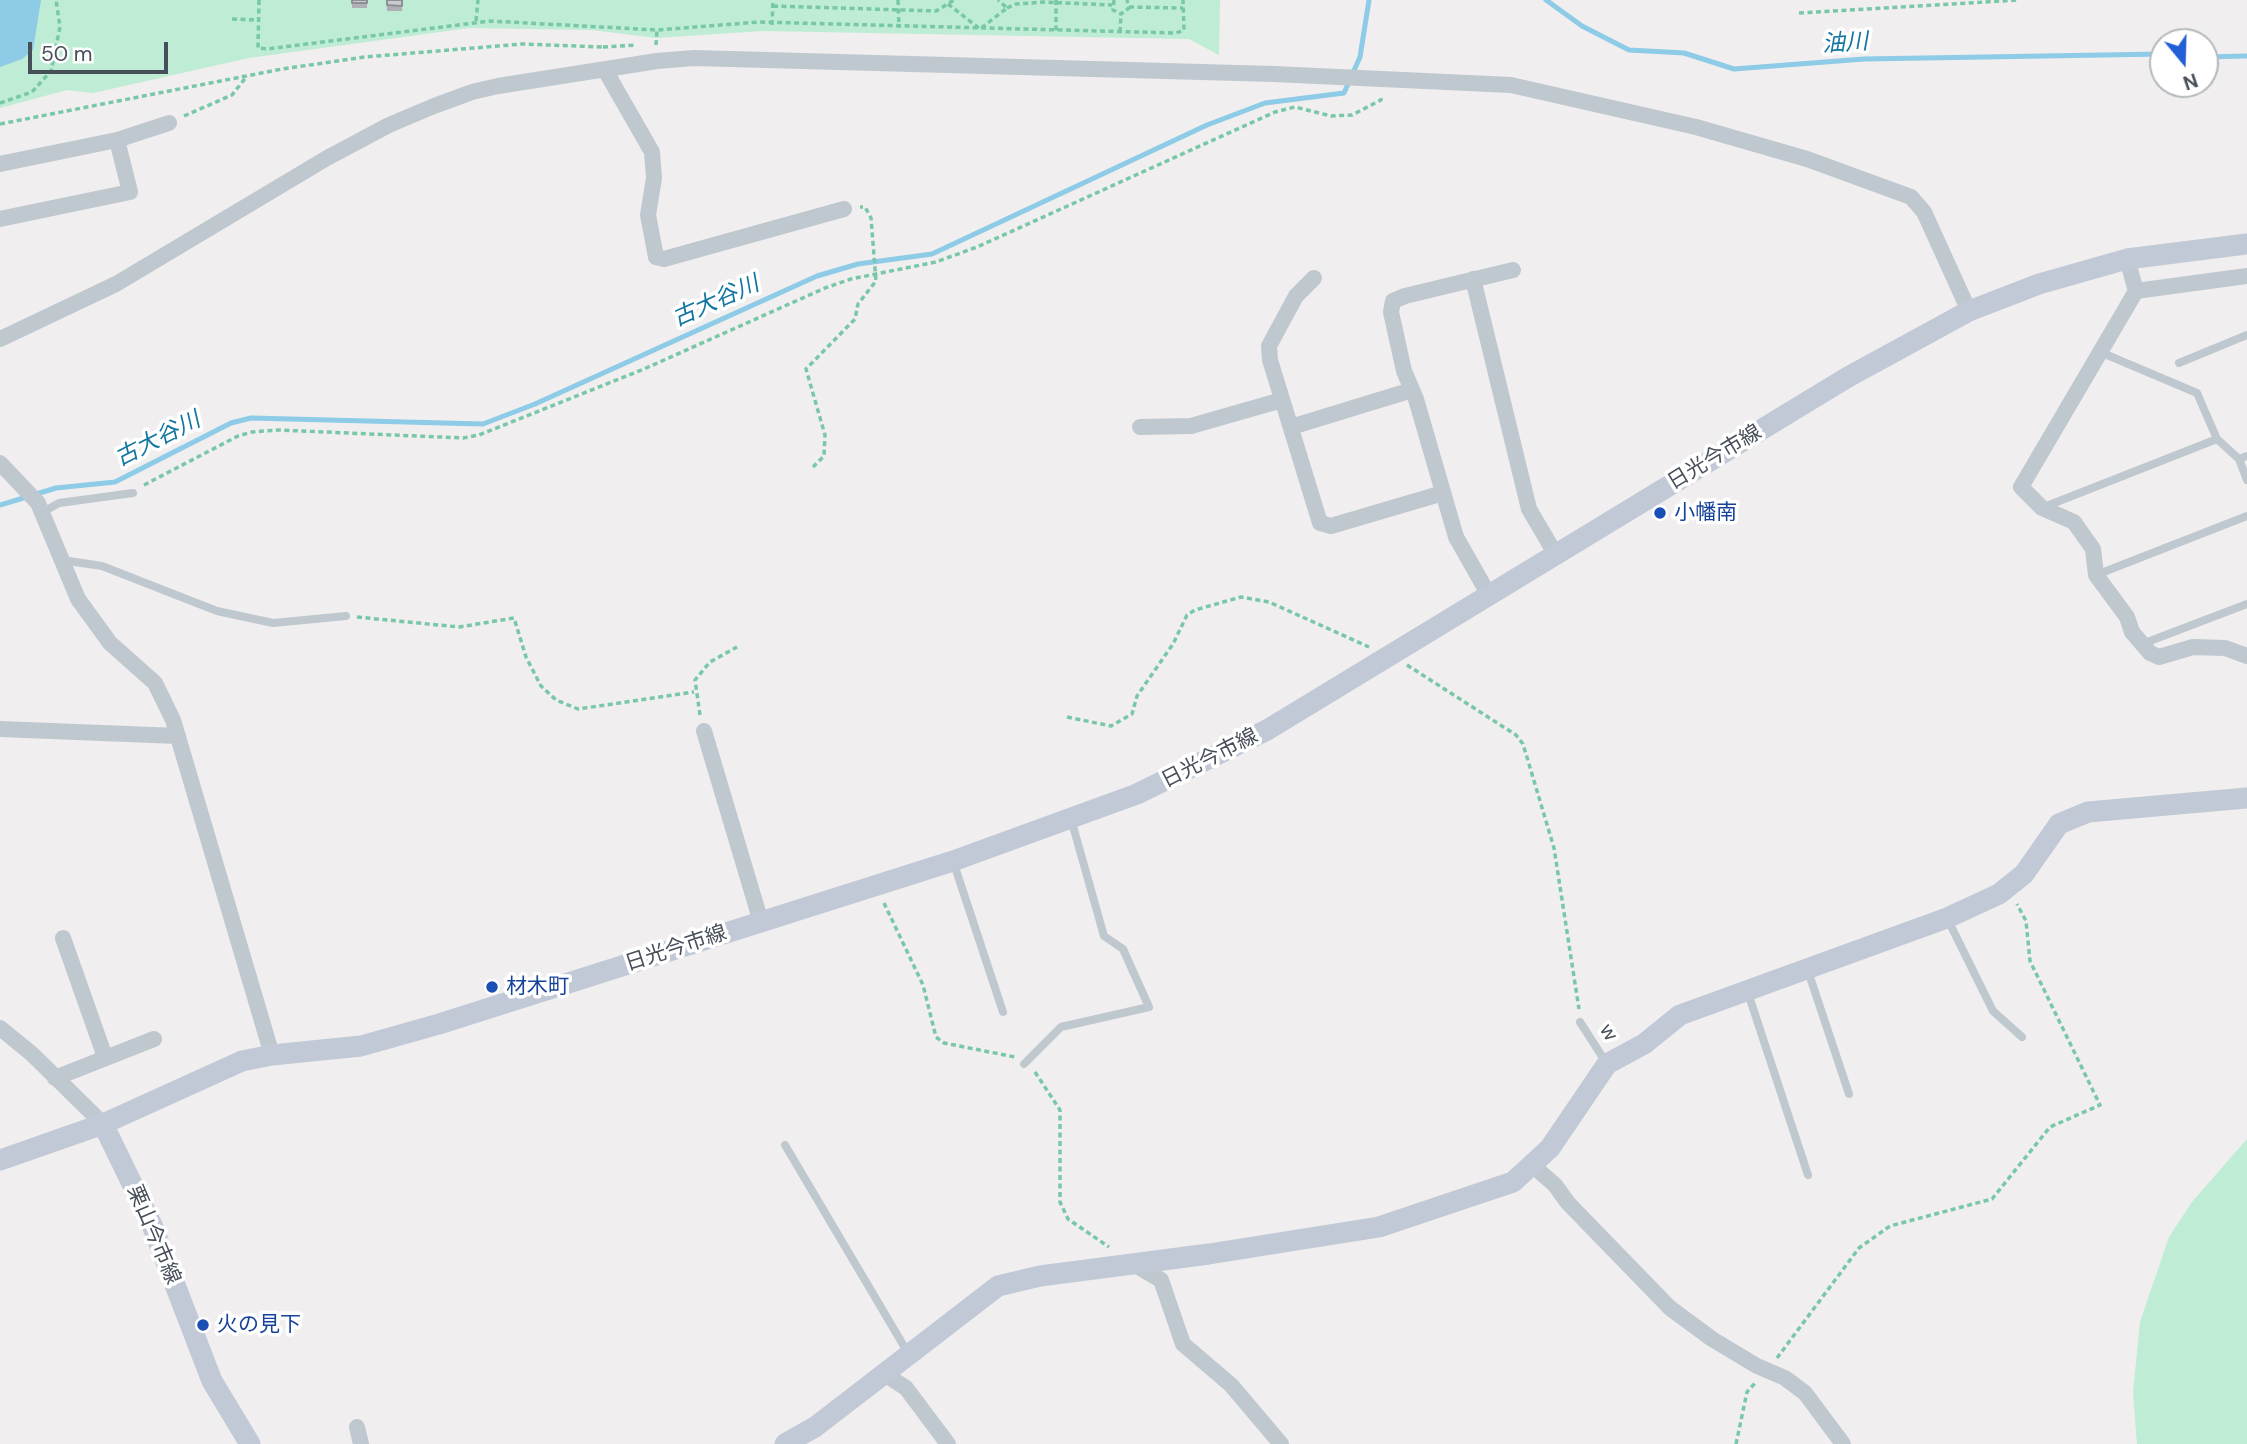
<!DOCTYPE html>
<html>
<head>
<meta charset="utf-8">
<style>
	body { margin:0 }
	#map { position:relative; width:2247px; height:1444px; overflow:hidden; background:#f0eeee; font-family:"DM Sans",sans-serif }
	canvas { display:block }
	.north { position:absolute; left:2149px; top:28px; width:70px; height:70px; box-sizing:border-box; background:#fff; border:2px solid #b5b9bd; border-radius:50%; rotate:161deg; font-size:19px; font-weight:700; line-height:28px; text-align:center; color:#474f5a }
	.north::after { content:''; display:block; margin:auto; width:24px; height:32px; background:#225fd6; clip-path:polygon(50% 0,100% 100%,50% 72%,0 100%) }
	.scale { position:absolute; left:28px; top:42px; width:140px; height:32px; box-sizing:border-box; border:4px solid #474f5a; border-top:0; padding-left:9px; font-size:21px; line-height:24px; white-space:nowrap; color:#474f5a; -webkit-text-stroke:5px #fff; paint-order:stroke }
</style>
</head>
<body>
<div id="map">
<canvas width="2247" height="1444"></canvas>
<div class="north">N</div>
<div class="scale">50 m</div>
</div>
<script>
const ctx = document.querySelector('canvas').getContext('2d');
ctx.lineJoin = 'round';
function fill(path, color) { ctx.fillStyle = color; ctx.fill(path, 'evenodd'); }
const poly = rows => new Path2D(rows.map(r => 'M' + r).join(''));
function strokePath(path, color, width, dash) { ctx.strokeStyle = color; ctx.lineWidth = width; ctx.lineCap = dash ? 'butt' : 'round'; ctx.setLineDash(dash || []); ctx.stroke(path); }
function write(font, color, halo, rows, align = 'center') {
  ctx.font = font + ' "DM Sans","Noto Sans JP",sans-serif'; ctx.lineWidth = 7; ctx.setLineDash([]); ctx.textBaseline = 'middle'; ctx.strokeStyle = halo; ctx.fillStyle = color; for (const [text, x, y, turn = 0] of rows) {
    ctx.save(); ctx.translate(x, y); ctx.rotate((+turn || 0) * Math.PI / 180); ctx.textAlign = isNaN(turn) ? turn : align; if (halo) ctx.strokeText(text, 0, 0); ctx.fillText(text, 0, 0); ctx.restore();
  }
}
const green = poly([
	[0,0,1220,0,1219,55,1189,39,763,31,656,38,592,30,469,28,249,58,93,93,67,90,0,108],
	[2247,1139,2247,1444,2137,1444,2133,1393,2140,1322,2169,1237,2192,1202]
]);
const water = poly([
	[0,0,41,0,33,50,22,59,0,67]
]);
const stream = poly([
	[1546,0,1582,26,1629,50,1684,53,1734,69,1864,59,2163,54],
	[2205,57,2247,56],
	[0,505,56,488,115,482,231,423,251,418,483,424,535,404,817,276,858,264,932,254,1207,125,1265,103,1344,93,1360,57,1369,0]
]);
const path = poly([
	[259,0,258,48,267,49,490,21,657,30,759,22,1176,33,1184,30,1183,0],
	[898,0,899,28],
	[1056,0,1056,31],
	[1114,0,1113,10,1121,14,1129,8,1127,0],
	[948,4,980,29,1007,8,998,0],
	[773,6,936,11,954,0],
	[1129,7,1183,8],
	[1007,8,1016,4,1044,2,1112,5],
	[1799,13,2018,0],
	[232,19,258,20],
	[476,21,478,0],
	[772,25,773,0],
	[1120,32,1121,14],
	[656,45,657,30],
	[603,47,636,45],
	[0,103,32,92,51,71,60,27,56,0],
	[184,116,232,95,247,76],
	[0,124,282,69,365,57,522,44,603,47],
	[813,467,824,456,825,435,806,369,855,319,858,304,876,281,871,218,865,207,860,207],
	[144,485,238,436,252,432,278,430,463,438,479,435,644,369,825,288,851,279,936,262,977,247,1275,112,1295,107,1331,116,1352,115,1381,100,1382,95],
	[357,617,459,627,514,618,526,657,541,686,556,700,578,709,694,692],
	[1407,665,1516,735,1523,744,1554,848,1579,1009],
	[700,715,695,680,710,662,737,647],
	[1067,717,1111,726,1132,714,1137,696,1173,644,1187,615,1195,610,1241,597,1269,602,1369,647],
	[884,903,923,985,936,1037,944,1043,1015,1057],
	[1035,1072,1060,1110,1060,1202,1068,1219,1109,1247],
	[1777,1358,1859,1248,1890,1226,1992,1199,2050,1127,2100,1105,2030,961,2026,921,2017,904],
	[1736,1444,1747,1392,1756,1382]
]);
const lane = poly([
	[2100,352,2197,393,2217,439,2239,459,2247,456],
	[2179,363,2247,335],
	[2239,459,2247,480],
	[2044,507,2217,439],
	[43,512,59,503,133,493],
	[62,560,102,566,217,611,273,623,346,616],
	[2096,575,2247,516],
	[2142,644,2247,604],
	[954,864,1003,1012],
	[1948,920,1993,1011,2022,1037],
	[1808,971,1849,1094],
	[1748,993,1808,1175],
	[1580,1022,1607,1064],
	[1024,1064,1061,1027,1149,1007,1123,949,1104,936,1071,819],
	[785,1145,908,1353]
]);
const street = poly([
	[605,70,652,152,654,178,648,215,656,257,664,259,844,209],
	[0,164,117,140,169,123],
	[0,219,130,192,117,140],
	[2127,259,2136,291,2021,487,2042,508,2074,522,2093,549,2096,575,2127,617,2132,632,2150,653,2159,657,2193,647,2225,648,2247,656],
	[1314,278,1296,296,1269,346,1270,360,1320,523,1331,526,1443,493],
	[1473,279,1529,509,1556,555],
	[2136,291,2247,276],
	[0,339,116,284,327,158,389,125,434,106,472,92,498,86,657,61,694,58,1274,74,1511,85,1696,127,1807,159,1911,197,1924,212,1969,311],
	[1140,427,1191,426,1282,400],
	[1291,427,1412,390],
	[0,463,38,503,78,599,110,643,155,683,173,720,272,1055],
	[1490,597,1456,537,1416,399,1404,371,1391,312,1393,301,1405,296,1513,270],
	[0,729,178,736],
	[704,731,761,922],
	[63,938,105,1057],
	[0,1028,32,1054,103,1124],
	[55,1078,154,1039],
	[1532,1165,1555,1185,1568,1203,1670,1308,1712,1339,1757,1366,1785,1378,1805,1393,1843,1444],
	[1132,1263,1161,1280,1183,1344,1231,1385,1281,1444],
	[883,1373,906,1388,948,1444],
	[357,1427,361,1444]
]);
const secondary = poly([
	[103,1124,152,1225,212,1381,250,1444],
	[0,1160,103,1124,242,1061,272,1055,361,1046,439,1024,953,861,1137,794,1267,730,1848,377,1969,311,2039,284,2127,259,2247,244],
	[785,1444,815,1427,998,1286,1040,1276,1209,1254,1379,1227,1513,1182,1550,1148,1607,1064,1644,1044,1680,1015,1947,918,1999,894,2024,874,2059,824,2088,812,2247,798]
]);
const wall = poly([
	[352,0,367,0,367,8,352,8],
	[387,0,402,0,402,11,387,11]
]);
const building = poly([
	[352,0,367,0,367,3,352,3,352,0],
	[387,0,402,0,402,6,387,5,387,0]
]);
const markers = [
	[1660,513,7,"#1a4fb4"],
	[492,987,7,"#1a4fb4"],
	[203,1325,7,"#1a4fb4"]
];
const streetNames = [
	["日光今市線",1715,458,-31],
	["日光今市線",1210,759,-27],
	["日光今市線",676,949,-18],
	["w",1608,1033,58],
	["栗山今市線",153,1235,67]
];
const transitNames = [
	["小幡南",1674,513],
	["材木町",506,987],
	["火の見下",217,1325]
];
const waterNames = [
	["油川",1845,44,-4],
	["古大谷川",716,302,-24],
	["古大谷川",158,440,-27]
];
fill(green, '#beecd4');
fill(water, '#8dcbe7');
strokePath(stream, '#8dcbe7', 5);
strokePath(path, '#78c8a8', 3.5, [5, 3.5]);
strokePath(lane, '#bfc7cf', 8);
strokePath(street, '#bfc7cf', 16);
strokePath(secondary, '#c1c9d6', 21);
fill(wall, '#afafb5');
fill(building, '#cbccd2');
strokePath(building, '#8e8f93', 2);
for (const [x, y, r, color] of markers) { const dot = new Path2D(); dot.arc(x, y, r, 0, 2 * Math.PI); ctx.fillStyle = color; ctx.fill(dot); strokePath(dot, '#fff', 2.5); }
write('21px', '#474f5a', '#fff', streetNames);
write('21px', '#164399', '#fff', transitNames, 'left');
write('italic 23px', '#1375a1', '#fff', waterNames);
</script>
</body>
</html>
